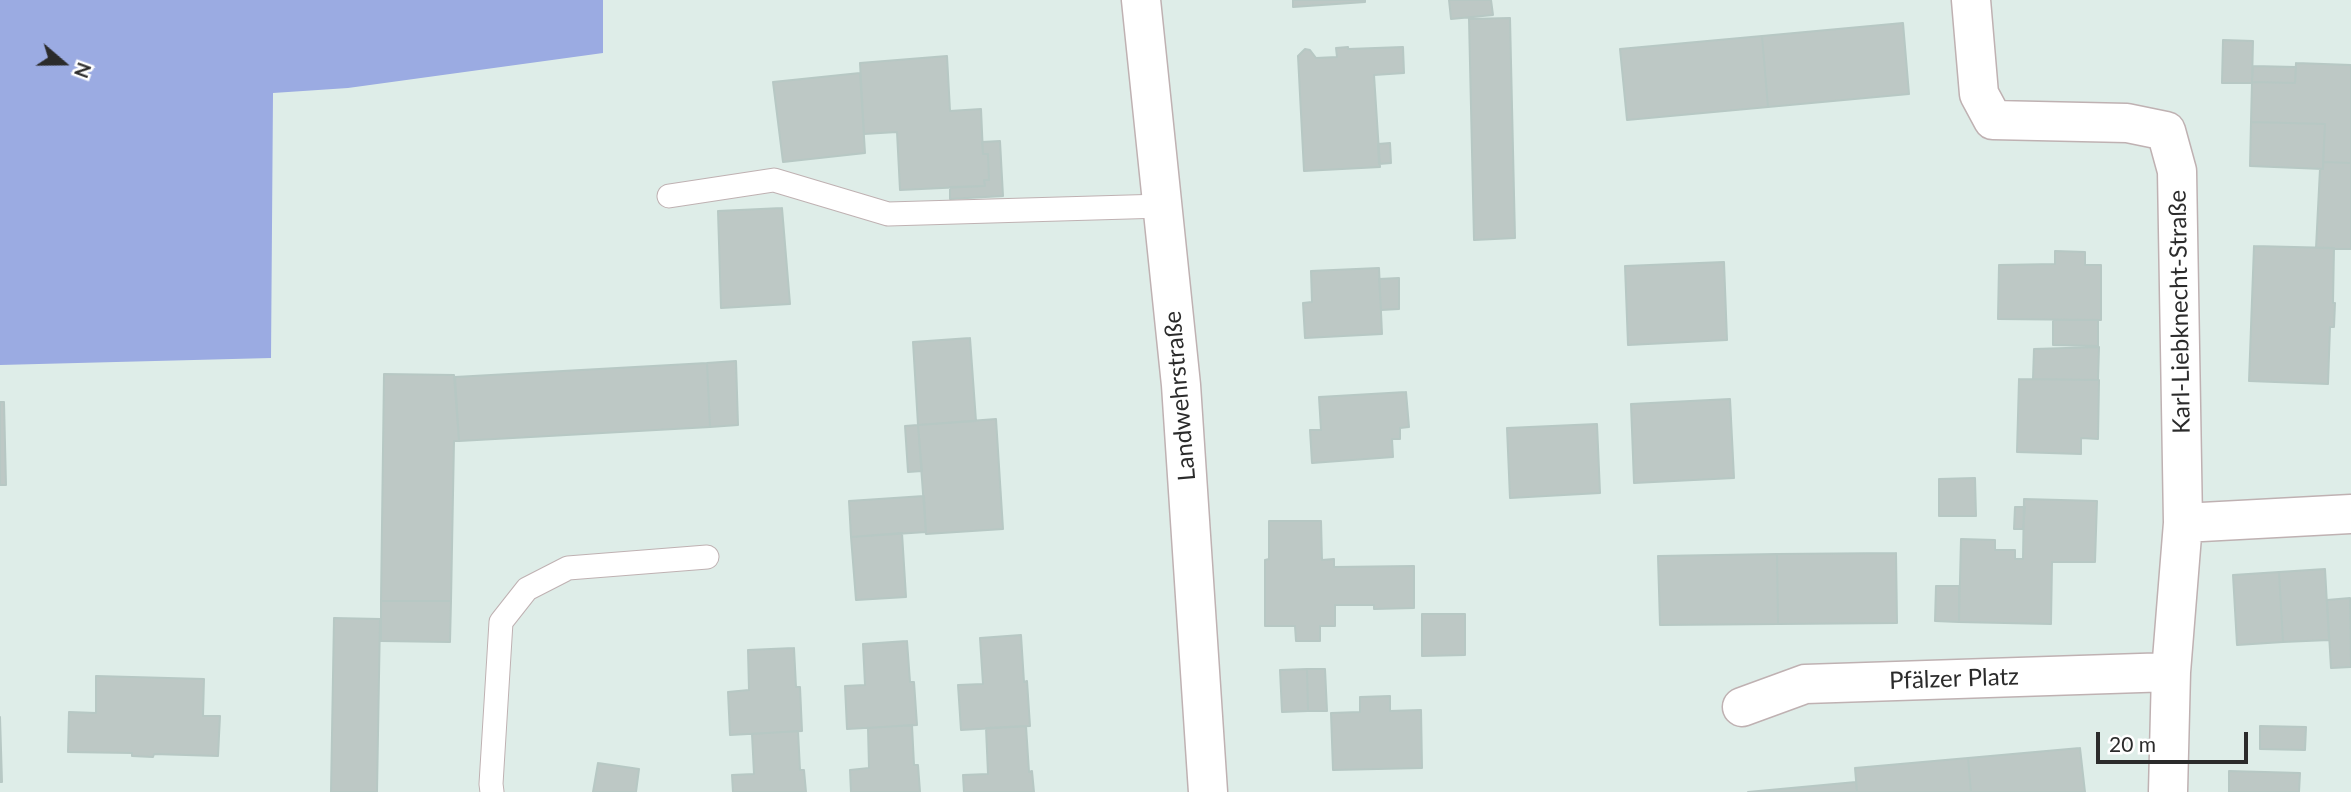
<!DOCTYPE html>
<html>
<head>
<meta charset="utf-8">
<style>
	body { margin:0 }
	#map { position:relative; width:2351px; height:792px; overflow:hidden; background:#deede8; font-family:Lato,sans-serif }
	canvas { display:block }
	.north { position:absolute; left:28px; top:28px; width:70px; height:70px; -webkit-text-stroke:5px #fff; paint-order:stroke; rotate:110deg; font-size:19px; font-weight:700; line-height:28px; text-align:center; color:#2b2b2b }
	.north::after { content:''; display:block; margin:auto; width:24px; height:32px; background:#2b2b2b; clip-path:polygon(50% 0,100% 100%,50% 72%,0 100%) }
	.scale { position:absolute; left:2096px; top:732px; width:152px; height:32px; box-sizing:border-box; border:4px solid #2b2b2b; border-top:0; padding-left:9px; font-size:21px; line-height:24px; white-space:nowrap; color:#2b2b2b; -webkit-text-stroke:5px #fff; paint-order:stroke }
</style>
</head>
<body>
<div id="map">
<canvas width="2351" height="792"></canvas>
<div class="north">N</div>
<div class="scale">20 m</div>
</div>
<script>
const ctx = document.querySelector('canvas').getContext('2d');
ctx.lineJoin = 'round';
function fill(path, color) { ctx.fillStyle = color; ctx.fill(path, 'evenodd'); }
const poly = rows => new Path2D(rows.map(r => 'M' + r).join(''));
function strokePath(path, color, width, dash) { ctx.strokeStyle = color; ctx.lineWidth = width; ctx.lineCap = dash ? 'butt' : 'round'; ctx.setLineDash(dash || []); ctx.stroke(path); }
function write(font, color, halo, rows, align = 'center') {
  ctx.font = font + ' Lato,sans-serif'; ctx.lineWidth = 5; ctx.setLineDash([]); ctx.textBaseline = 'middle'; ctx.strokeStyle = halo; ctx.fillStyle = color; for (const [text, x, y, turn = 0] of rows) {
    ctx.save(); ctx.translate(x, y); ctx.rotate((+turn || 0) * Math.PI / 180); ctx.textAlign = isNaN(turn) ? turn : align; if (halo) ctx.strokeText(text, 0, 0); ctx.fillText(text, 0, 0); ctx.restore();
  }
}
const green = poly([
	[0,0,603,0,603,53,348,88,273,93,271,358,0,365]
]);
const building = poly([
	[1293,0,1365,0,1365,2,1293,7,1293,0],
	[1449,0,1491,0,1493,15,1451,19,1449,0],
	[1510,18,1515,238,1474,240,1469,19,1510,18],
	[1903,23,1909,94,1768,107,1762,36,1903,23],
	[1762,36,1768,107,1627,120,1620,49,1762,36],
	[2223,40,2253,41,2252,83,2222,83,2223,40],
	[1348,47,1348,49,1403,47,1404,73,1374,75,1380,167,1304,171,1298,56,1305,49,1310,50,1316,58,1337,57,1336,48,1348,47],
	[947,56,950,111,981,109,983,154,988,154,989,180,984,180,985,186,900,190,897,132,864,134,860,63,947,56],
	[2296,63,2351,65,2351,163,2323,162,2325,124,2251,122,2252,82,2295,83,2296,63],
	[2253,66,2296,67,2295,83,2252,82,2253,66],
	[860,73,865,153,783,162,773,82,860,73],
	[2251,122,2325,124,2323,169,2250,166,2251,122],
	[1000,141,1003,196,950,199,950,187,985,186,984,180,989,180,988,154,983,154,982,142,1000,141],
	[1390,143,1391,163,1379,164,1378,144,1390,143],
	[2323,162,2351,163,2351,249,2316,248,2320,169,2323,169,2323,162],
	[782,208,790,304,721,308,718,211,782,208],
	[2254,246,2334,248,2333,303,2335,303,2334,327,2330,327,2328,384,2249,381,2254,246],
	[2055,251,2085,252,2085,265,2101,265,2101,320,1998,319,1999,265,2055,264,2055,251],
	[1724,262,1727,340,1628,345,1625,266,1724,262],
	[1379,268,1382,334,1305,338,1303,303,1312,302,1311,271,1379,268],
	[1399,278,1399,309,1381,310,1379,279,1399,278],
	[2053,320,2098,320,2098,346,2053,345,2053,320],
	[970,338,976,421,918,425,913,342,970,338],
	[2099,347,2098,380,2033,379,2034,349,2099,347],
	[736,361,738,425,710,427,707,363,736,361],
	[707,363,710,427,459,441,455,377,707,363],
	[384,374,454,375,459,441,454,441,451,601,381,601,384,374],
	[2019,379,2099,380,2098,439,2081,438,2081,454,2017,452,2019,379],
	[1406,392,1409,427,1400,428,1400,439,1392,439,1393,457,1312,463,1310,430,1321,430,1319,397,1406,392],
	[1730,399,1734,478,1634,483,1631,404,1730,399],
	[0,402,4,402,6,485,0,485,0,402],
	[996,419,1003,529,926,534,918,425,996,419],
	[1597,424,1600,493,1510,498,1507,428,1597,424],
	[918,425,922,471,908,472,905,426,918,425],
	[1975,478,1976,516,1939,516,1939,479,1975,478],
	[924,496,926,532,851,537,849,501,924,496],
	[2024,499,2097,501,2095,562,2052,562,2051,624,1959,622,1961,539,1995,540,1995,550,2015,550,2015,559,2023,559,2024,499],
	[2015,507,2025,507,2023,529,2014,529,2015,507],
	[1269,521,1321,521,1322,560,1334,559,1334,567,1414,566,1414,608,1374,609,1374,605,1335,605,1335,626,1320,626,1320,641,1296,641,1295,626,1265,626,1265,560,1269,559,1269,521],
	[902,533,906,597,856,600,851,537,902,533],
	[1896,553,1897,623,1778,624,1777,554,1896,553],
	[1777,554,1778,624,1660,625,1658,556,1777,554],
	[2325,569,2329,640,2283,642,2279,572,2325,569],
	[2279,572,2283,642,2237,645,2233,575,2279,572],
	[1936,586,1959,586,1959,622,1935,621,1936,586],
	[2350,598,2351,667,2331,668,2327,600,2350,598],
	[381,601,451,601,450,642,381,641,381,601],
	[1422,614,1465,614,1465,655,1422,656,1422,614],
	[334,618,380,619,377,792,331,792,334,618],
	[1021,635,1024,682,1027,681,1030,726,961,730,958,685,983,684,980,638,1021,635],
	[907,641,910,682,914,682,917,725,847,729,845,686,865,685,863,644,907,641],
	[794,648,796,687,800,687,802,731,730,735,728,692,749,690,748,650,794,648],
	[1307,669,1325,669,1327,711,1308,711,1307,669],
	[1307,669,1308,711,1282,712,1280,670,1307,669],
	[96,676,204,679,203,716,220,716,218,756,154,754,153,757,132,756,132,753,68,752,69,712,96,713,96,676],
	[1390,696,1390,711,1421,710,1422,768,1333,770,1331,713,1360,712,1360,697,1390,696],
	[0,717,2,782,0,782,0,717],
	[912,725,914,765,918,765,920,792,851,792,850,770,869,768,868,728,912,725],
	[1026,726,1029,772,1032,771,1034,792,964,792,963,775,988,774,986,728,1026,726],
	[2260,726,2306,727,2305,750,2260,749,2260,726],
	[798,731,800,770,804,770,806,792,733,792,732,775,754,774,752,734,798,731],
	[2080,748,2085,792,1971,792,1968,758,2080,748],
	[1968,758,1971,792,1857,792,1855,768,1968,758],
	[598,763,639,769,636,792,593,792,598,763],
	[2229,771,2300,773,2299,792,2229,792,2229,771],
	[1856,782,1857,792,1748,792,1856,782]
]);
const service = poly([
	[669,196,774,180,888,214,1163,206],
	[492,792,491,784,501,622,527,589,568,568,707,557]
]);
const minor = poly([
	[1971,0,1979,94,1993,120,2127,123,2166,131,2177,171,2183,523,2171,672,2168,792],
	[2183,523,2351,514],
	[1742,707,1805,684,2171,672]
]);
const secondary = poly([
	[1141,0,1181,385,1208,792]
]);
const streetNames = [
	["Karl-Liebknecht-Straße",2180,312,-91],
	["Landwehrstraße",1180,396,-95],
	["Pfälzer Platz",1954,679,-2]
];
fill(green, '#9babe2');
fill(building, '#bdc8c5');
strokePath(building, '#b7c8c4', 2);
strokePath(service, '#bfb1b2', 25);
strokePath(minor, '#bfb1b2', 41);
strokePath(secondary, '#bfb1b2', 41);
strokePath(service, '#fff', 23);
strokePath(minor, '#fff', 38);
strokePath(secondary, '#fff', 38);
write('24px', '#2b2b2b', '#fff', streetNames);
</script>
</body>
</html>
